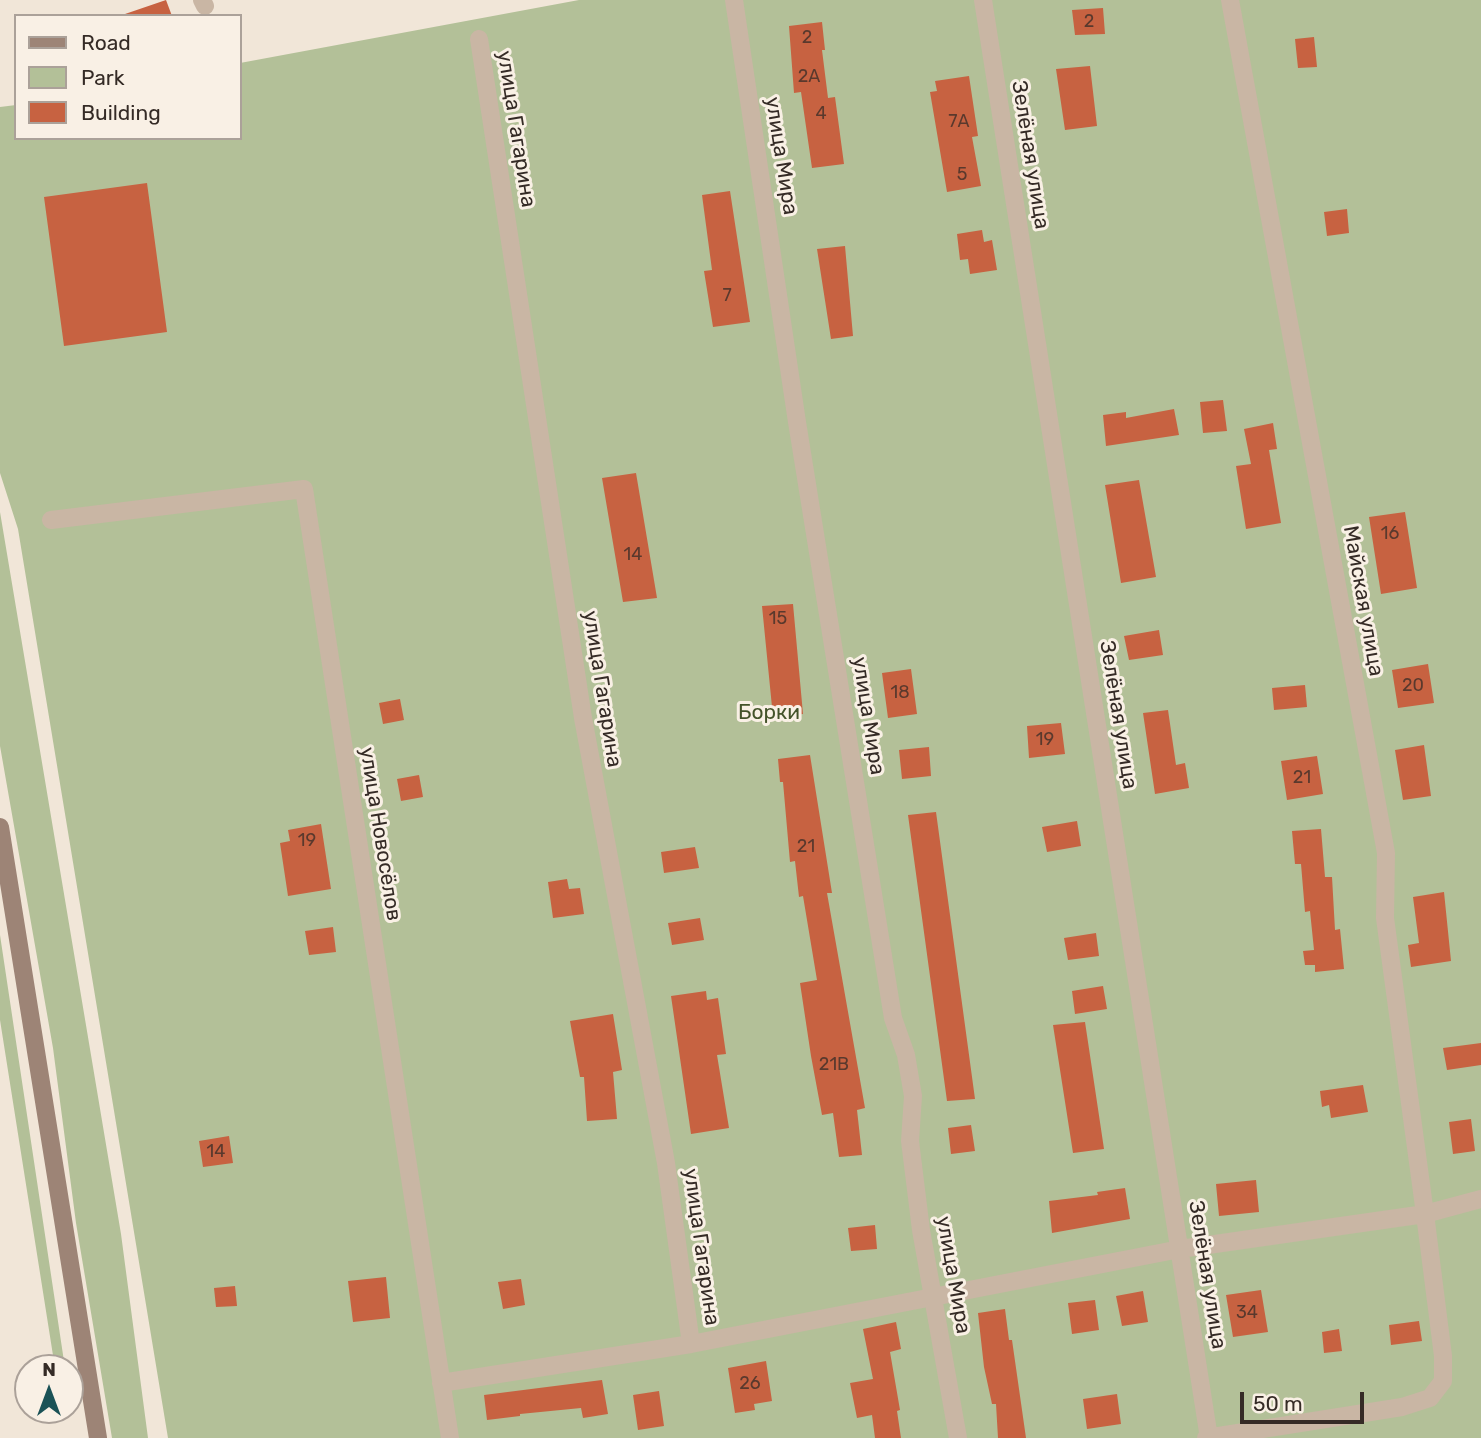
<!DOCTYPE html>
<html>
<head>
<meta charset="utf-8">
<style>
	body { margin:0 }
	#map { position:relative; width:1481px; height:1438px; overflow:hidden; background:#f1e6d8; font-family:Rubik,sans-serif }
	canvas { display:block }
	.legend { position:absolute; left:14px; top:14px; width:228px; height:126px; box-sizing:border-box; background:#f9f0e5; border:2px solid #aba199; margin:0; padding:9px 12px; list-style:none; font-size:21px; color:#352b26 }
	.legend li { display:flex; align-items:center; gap:14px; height:35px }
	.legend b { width:35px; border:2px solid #aba199 }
	.north { position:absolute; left:14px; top:1354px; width:70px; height:70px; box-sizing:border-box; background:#f9f0e5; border:2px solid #aba199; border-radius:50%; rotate:0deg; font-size:19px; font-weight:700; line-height:28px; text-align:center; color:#352b26 }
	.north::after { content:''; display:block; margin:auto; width:24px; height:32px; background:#1b5256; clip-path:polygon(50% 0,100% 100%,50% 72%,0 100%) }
	.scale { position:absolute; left:1240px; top:1392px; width:124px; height:32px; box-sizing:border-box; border:4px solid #352b26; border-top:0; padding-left:9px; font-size:21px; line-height:24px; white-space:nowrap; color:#352b26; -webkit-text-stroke:5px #f9f0e5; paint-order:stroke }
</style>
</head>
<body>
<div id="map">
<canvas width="1481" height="1438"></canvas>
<ul class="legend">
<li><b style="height:9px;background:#9d8476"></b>Road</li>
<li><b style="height:19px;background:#b3c098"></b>Park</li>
<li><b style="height:19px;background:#c76241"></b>Building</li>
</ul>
<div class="north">N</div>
<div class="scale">50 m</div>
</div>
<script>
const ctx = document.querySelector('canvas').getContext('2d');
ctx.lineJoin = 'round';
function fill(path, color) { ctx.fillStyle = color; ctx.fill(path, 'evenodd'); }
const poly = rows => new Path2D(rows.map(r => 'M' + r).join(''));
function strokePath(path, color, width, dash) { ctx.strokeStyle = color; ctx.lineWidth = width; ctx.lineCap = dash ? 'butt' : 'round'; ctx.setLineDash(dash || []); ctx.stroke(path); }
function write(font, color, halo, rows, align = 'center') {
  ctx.font = font + ' Rubik,sans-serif'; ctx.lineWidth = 6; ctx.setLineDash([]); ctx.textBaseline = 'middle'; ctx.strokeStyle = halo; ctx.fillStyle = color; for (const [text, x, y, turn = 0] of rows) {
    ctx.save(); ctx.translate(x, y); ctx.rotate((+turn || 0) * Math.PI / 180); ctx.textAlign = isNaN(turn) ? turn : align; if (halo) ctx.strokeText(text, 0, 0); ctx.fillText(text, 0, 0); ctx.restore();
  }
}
const green = poly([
	[579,0,1481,0,1481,1438,168,1438,18,529,0,473,0,107,16,105,16,138,240,138,240,63],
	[0,512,121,1234,148,1438,112,1438,76,1223,53,1048,0,746],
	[0,935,65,1368,55,1368,0,1020]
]);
const building = poly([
	[166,0,172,16,125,16,125,14],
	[1103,8,1105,34,1075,35,1072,10],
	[822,22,825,50,822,50,828,98,835,97,844,164,812,168,801,92,794,93,789,26],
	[1314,37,1317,67,1298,68,1295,39],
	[1090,66,1097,126,1065,130,1056,69],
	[969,76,978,136,972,137,981,186,947,192,930,92,937,91,935,81],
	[147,183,167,332,64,346,44,197],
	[730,191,750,322,713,327,704,271,712,270,702,195],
	[1347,209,1349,233,1327,236,1324,212],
	[982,230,984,242,992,240,997,270,970,274,968,259,960,260,957,234],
	[845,246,853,336,831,339,817,249],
	[1223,400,1227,431,1203,433,1200,402],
	[1174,409,1179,435,1106,446,1103,415,1126,412,1126,418],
	[1273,423,1277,449,1269,450,1281,523,1246,529,1236,466,1251,464,1244,429],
	[636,473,657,598,623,602,602,478],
	[1139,480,1156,577,1121,583,1105,485],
	[1405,512,1417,588,1381,594,1369,517],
	[793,604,803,714,773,717,762,606],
	[1159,630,1163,655,1129,660,1124,636],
	[1428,664,1434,703,1398,708,1392,670],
	[911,669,917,714,888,718,882,673],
	[1305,685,1307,707,1274,710,1272,688],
	[400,699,404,720,383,724,379,703],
	[1168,710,1176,765,1185,763,1189,788,1155,794,1143,713],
	[1061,723,1065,754,1029,758,1027,726],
	[1424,745,1431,796,1403,800,1395,750],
	[929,747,931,776,902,779,899,750],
	[810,755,832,893,827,893,865,1108,857,1110,862,1155,839,1157,833,1113,822,1115,811,1056,800,983,817,980,803,896,799,897,795,861,790,862,783,782,780,782,778,759],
	[1317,756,1323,794,1287,800,1281,761],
	[419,775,423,797,401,801,397,779],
	[936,812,975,1099,947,1101,908,815],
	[1077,821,1081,846,1047,852,1042,827],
	[321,824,331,889,288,896,280,843,290,841,288,830],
	[1321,829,1325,877,1332,877,1335,930,1340,929,1344,969,1315,972,1315,965,1305,965,1303,951,1314,950,1310,911,1305,912,1301,864,1295,864,1292,831],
	[695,847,699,868,664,873,661,852],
	[567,879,569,889,580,888,584,914,553,918,548,882],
	[1444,892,1451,961,1411,967,1408,945,1419,943,1413,897],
	[700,918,704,940,672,945,668,923],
	[333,927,336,952,309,955,305,931],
	[1096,933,1099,956,1068,960,1064,938],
	[1103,986,1107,1009,1075,1014,1072,991],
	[706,991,707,1000,718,998,726,1054,717,1055,729,1128,691,1134,671,996],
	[613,1014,622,1070,613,1072,617,1119,587,1121,584,1077,580,1077,570,1021],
	[1085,1022,1104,1149,1073,1153,1053,1025],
	[1481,1043,1481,1065,1447,1070,1443,1048],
	[1363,1085,1368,1112,1331,1118,1329,1105,1322,1107,1320,1091],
	[1471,1119,1475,1151,1453,1154,1449,1122],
	[971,1125,975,1151,951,1154,948,1128],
	[229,1136,233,1163,203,1167,199,1141],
	[1256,1180,1259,1212,1219,1216,1216,1184],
	[1125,1188,1130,1219,1052,1233,1049,1201,1098,1195,1097,1192],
	[875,1225,877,1249,851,1251,848,1228],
	[386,1277,390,1318,353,1322,348,1281],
	[521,1279,525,1305,503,1309,498,1282],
	[235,1286,237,1306,216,1307,214,1288],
	[1261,1290,1268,1332,1233,1337,1226,1295],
	[1143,1291,1148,1322,1122,1326,1116,1296],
	[1095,1300,1099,1330,1072,1334,1068,1303],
	[1005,1309,1009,1340,1012,1340,1026,1438,998,1438,996,1404,992,1404,984,1367,978,1313],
	[1419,1321,1422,1341,1391,1345,1389,1325],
	[896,1322,901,1349,890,1352,900,1410,897,1411,901,1438,875,1438,872,1415,857,1418,850,1383,873,1379,863,1329],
	[1339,1329,1342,1351,1324,1353,1322,1332],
	[766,1361,772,1401,754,1404,755,1410,735,1413,728,1368],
	[602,1380,608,1414,583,1418,581,1408,520,1414,520,1416,487,1420,484,1395],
	[659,1391,664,1426,638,1430,633,1395],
	[1117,1394,1121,1424,1087,1429,1083,1399]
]);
const street = poly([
	[202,0,205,6],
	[734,0,797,422,893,1018,906,1055,913,1096,910,1141,921,1230,958,1438],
	[983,0,1209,1438],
	[479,39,583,718,666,1163,691,1344],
	[51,520,304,489,450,1438],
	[441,1383,691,1344,1180,1249,1425,1214,1385,918,1386,853,1230,0],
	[1206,1438,1402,1407,1430,1398,1443,1381,1443,1356,1425,1214,1481,1199]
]);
const secondary = poly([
	[0,827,98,1438]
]);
const numberNames = [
	["2",1089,22],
	["2",807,38],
	["2А",809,77],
	["4",821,114],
	["7А",959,122],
	["5",962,175],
	["7",727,296],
	["16",1390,534],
	["14",633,555],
	["15",778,619],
	["20",1413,686],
	["18",900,693],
	["19",1045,740],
	["21",1302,778],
	["19",307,841],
	["21",806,847],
	["21В",834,1065],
	["14",216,1152],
	["34",1247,1313],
	["26",750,1384]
];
const streetNames = [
	["улица Гагарина",516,129,81],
	["Зелёная улица",1030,155,81],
	["улица Мира",781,156,81],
	["Майская улица",1363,601,80],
	["улица Гагарина",602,689,81],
	["Зелёная улица",1118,715,81],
	["улица Мира",868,716,81],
	["улица Новосёлов",380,834,81],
	["улица Гагарина",701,1247,82],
	["улица Мира",953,1275,80],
	["Зелёная улица",1207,1275,81]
];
const parkNames = [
	["Борки",769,713]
];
fill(green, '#b3c098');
fill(building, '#c76241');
strokePath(street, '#c9b6a4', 18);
strokePath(secondary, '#9d8476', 18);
write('18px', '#5a392d', null, numberNames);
write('21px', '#352b26', '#f9f0e5', streetNames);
write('21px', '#44532a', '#f9f0e5', parkNames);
</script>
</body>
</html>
